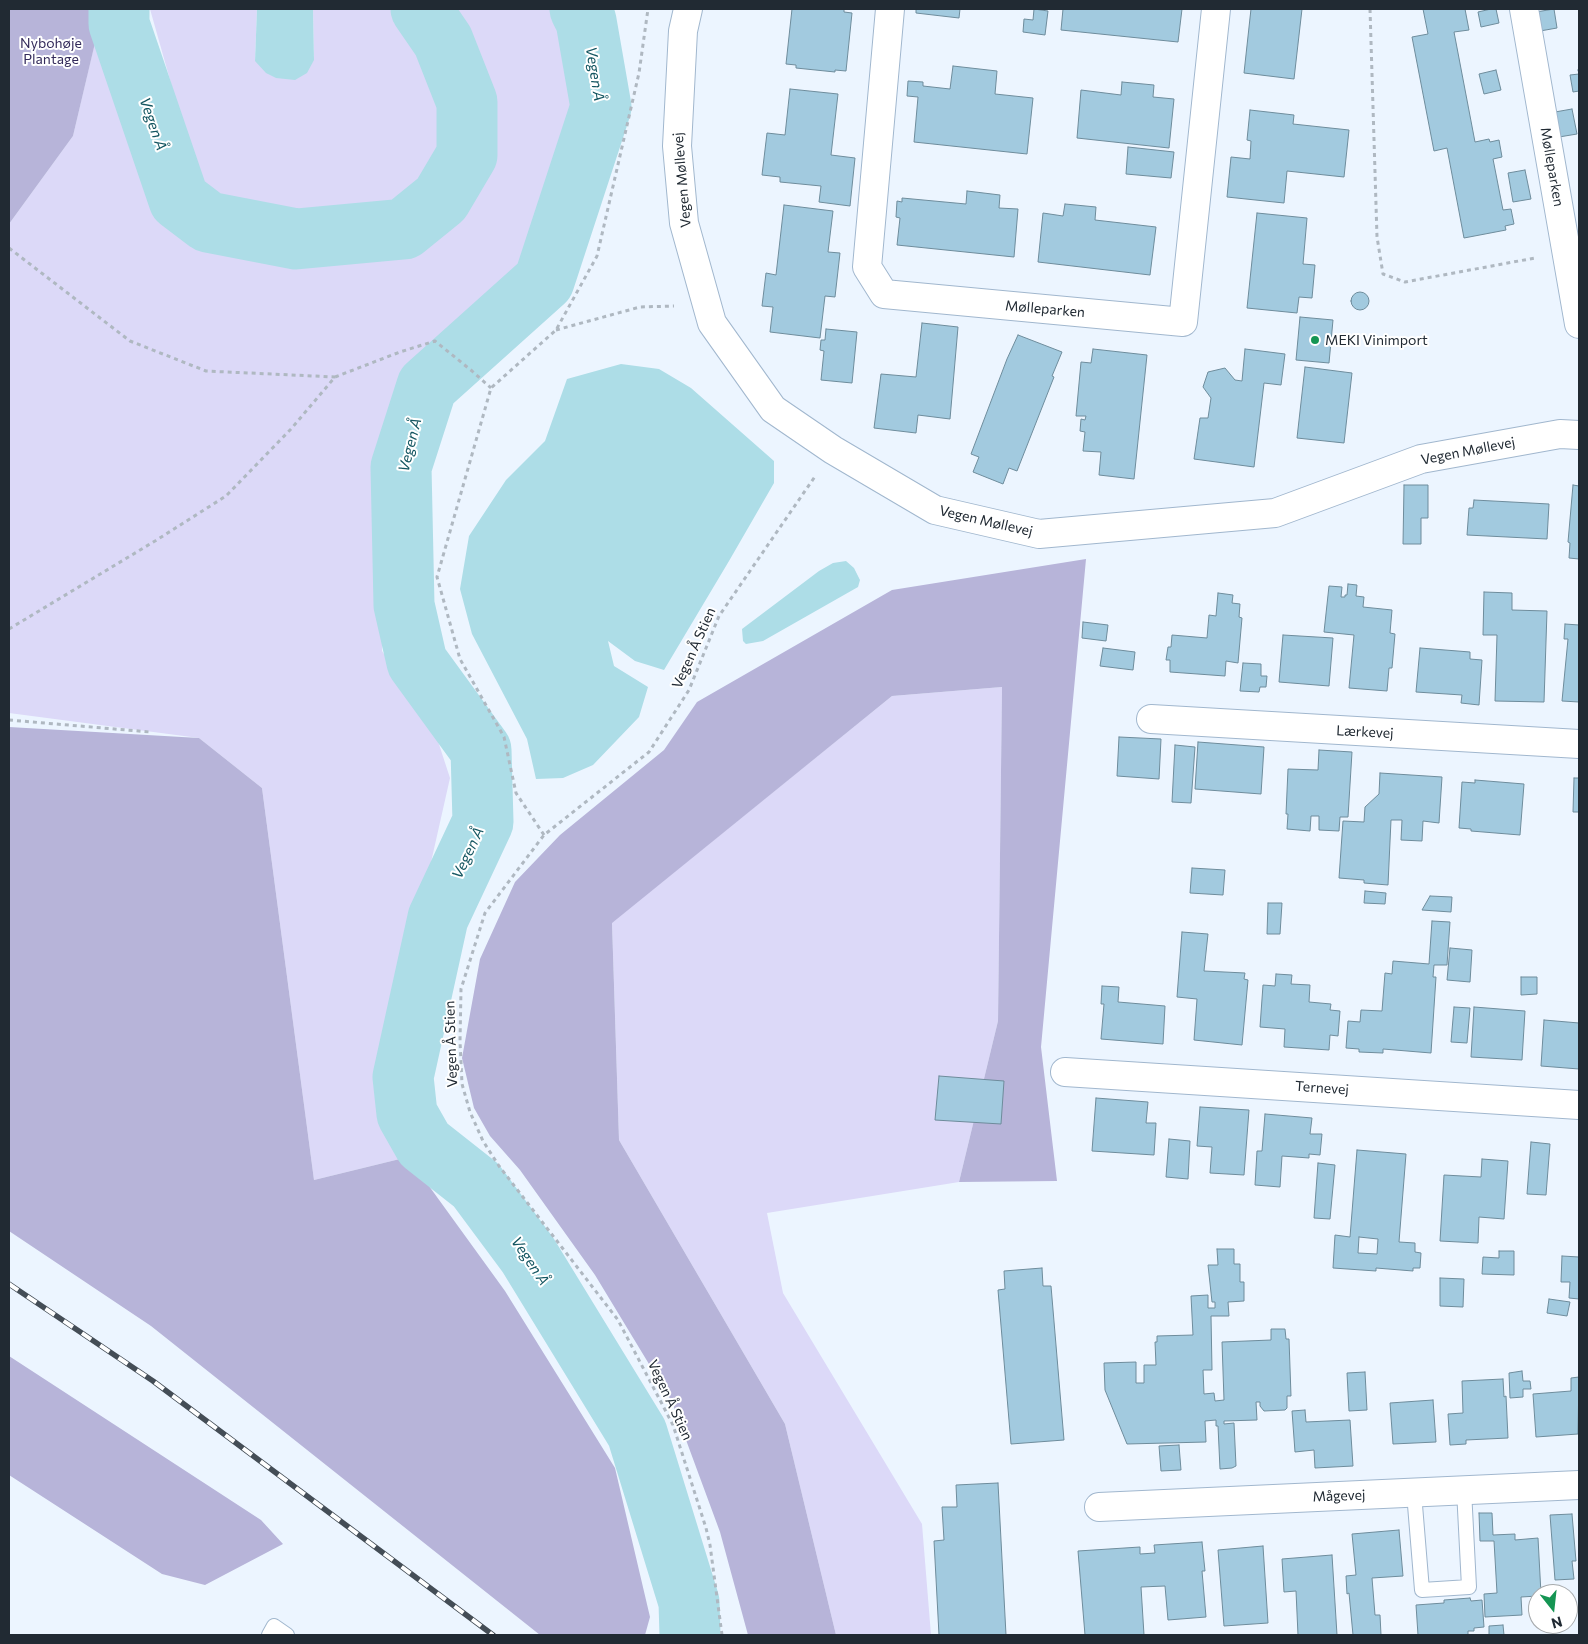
<!DOCTYPE html>
<html>
<head>
<meta charset="utf-8">
<style>
	body { margin:0 }
	#map { position:relative; width:1588px; height:1644px; overflow:hidden; background:#ecf5ff; font-family:Commissioner,sans-serif }
	canvas { display:block }
	.frame { position:absolute; inset:0; border:10px solid #212a33; pointer-events:none }
	.north { position:absolute; left:1528px; top:1584px; width:50px; height:50px; box-sizing:border-box; background:#fff; border:1px solid #a6aaad; border-radius:50%; rotate:164deg; font-size:14px; font-weight:700; line-height:20px; text-align:center; color:#212a33 }
	.north::after { content:''; display:block; margin:auto; width:18px; height:22px; background:#159553; clip-path:polygon(50% 0,100% 100%,50% 72%,0 100%) }
</style>
</head>
<body>
<div id="map">
<canvas width="1588" height="1644"></canvas>
<div class="frame"></div>
<div class="north">N</div>
</div>
<script>
const ctx = document.querySelector('canvas').getContext('2d');
ctx.lineJoin = 'round';
function fill(path, color) { ctx.fillStyle = color; ctx.fill(path, 'evenodd'); }
const poly = rows => new Path2D(rows.map(r => 'M' + r).join(''));
function strokePath(path, color, width, dash) { ctx.strokeStyle = color; ctx.lineWidth = width; ctx.lineCap = dash ? 'butt' : 'round'; ctx.setLineDash(dash || []); ctx.stroke(path); }
function write(font, color, halo, rows, align = 'center') {
  ctx.font = font + ' Commissioner,sans-serif'; ctx.lineWidth = 4; ctx.setLineDash([]); ctx.textBaseline = 'middle'; ctx.strokeStyle = halo; ctx.fillStyle = color; for (const [text, x, y, turn = 0] of rows) {
    ctx.save(); ctx.translate(x, y); ctx.rotate((+turn || 0) * Math.PI / 180); ctx.textAlign = isNaN(turn) ? turn : align; if (halo) ctx.strokeText(text, 0, 0); ctx.fillText(text, 0, 0); ctx.restore();
  }
}
const green = poly([
	[150,9,257,9,255,61,314,60,313,9,402,9,408,14,436,61,457,116,455,147,418,202,394,209,319,219,219,198,200,186],
	[448,9,562,9,580,105,534,263,475,315,411,367,391,403,382,651,434,729,450,778,381,1084,384,1112,408,1157,314,1180,262,788,199,738,9,713,9,224,73,136,102,12,145,176,168,220,193,238,353,257,415,238,470,182,490,126,480,79],
	[1002,687,998,1021,959,1182,767,1213,783,1293,922,1524,931,1635,836,1635,785,1424,619,1140,612,922,892,696]
]);
const forest = poly([
	[9,9,103,9,73,136,9,224],
	[1086,559,1041,1047,1057,1181,959,1182,998,1021,1002,687,892,696,612,923,619,1140,785,1424,836,1635,748,1635,720,1532,672,1402,595,1275,520,1170,490,1136,474,1108,462,1058,480,959,515,882,560,835,664,750,697,702,892,590],
	[9,727,199,738,262,788,314,1180,408,1157,505,1291,615,1468,650,1617,645,1635,540,1635,151,1326,9,1231],
	[9,1356,261,1520,283,1544,205,1585,162,1574,9,1475]
]);
const water = poly([
	[257,9,313,9,314,60,307,73,295,80,276,78,266,73,255,61],
	[621,364,659,369,691,388,774,461,774,483,729,561,664,670,635,661,608,641,614,666,648,687,639,717,593,765,563,778,536,779,527,739,472,634,460,589,469,536,506,480,545,441,567,379],
	[846,561,854,568,860,580,858,587,763,641,746,644,743,641,742,629,819,571,833,563]
]);
const canal = poly([
	[582,9,586,21]
]);
const river = poly([
	[119,9,119,24,179,200,208,222,296,239,404,229,441,199,467,155,467,102,443,41,421,9],
	[580,9,586,21,601,107,544,281,427,386,401,467,404,605,417,662,481,750,483,822,438,918,403,1077,407,1114,424,1144,476,1185,528,1255,637,1433,689,1602,690,1635]
]);
const building = poly([
	[792,9,844,9,844,12,852,13,846,71,835,70,835,72,796,68,796,65,786,64,792,9],
	[916,9,960,9,959,18,916,13,916,9],
	[1034,9,1048,11,1045,35,1023,32,1024,19,1033,20,1034,9],
	[1063,9,1182,9,1178,42,1061,30,1063,9],
	[1251,9,1302,9,1294,79,1244,73,1251,9],
	[1423,9,1465,9,1469,30,1454,32,1475,142,1489,139,1490,142,1499,140,1502,157,1493,159,1503,210,1511,209,1514,224,1505,226,1506,230,1464,238,1447,148,1434,151,1412,37,1428,34,1423,9],
	[1491,9,1496,9,1499,23,1481,27,1478,12,1491,9],
	[1554,9,1557,28,1540,31,1536,12,1554,9],
	[953,66,997,71,995,94,1033,98,1027,154,914,142,918,97,907,96,908,81,923,82,923,86,950,89,953,66],
	[1496,70,1501,90,1484,94,1479,74,1496,70],
	[1578,70,1579,70,1579,91,1573,92,1570,75,1579,74,1578,70],
	[1122,82,1154,85,1153,97,1174,99,1169,148,1077,138,1081,90,1121,95,1122,82],
	[790,89,838,94,831,155,855,158,850,206,819,202,821,186,780,182,780,177,762,175,767,133,785,135,790,89],
	[1572,109,1577,134,1559,137,1555,112,1572,109],
	[1250,110,1294,115,1293,124,1349,130,1344,177,1287,171,1284,203,1227,197,1231,157,1250,159,1251,141,1247,140,1250,110],
	[1128,147,1174,152,1171,178,1126,174,1128,147],
	[1525,170,1531,199,1513,202,1508,173,1525,170],
	[967,191,1000,195,999,208,1018,209,1014,257,897,245,900,218,896,217,897,201,902,202,902,198,966,204,967,191],
	[1065,204,1096,207,1095,220,1156,227,1150,275,1038,262,1043,213,1063,216,1065,204],
	[784,205,833,211,828,252,840,253,835,297,825,296,820,338,770,332,773,307,762,306,766,273,776,275,784,205],
	[1257,213,1307,218,1303,264,1315,265,1312,298,1299,297,1297,313,1247,308,1257,213],
	'1351 301a9 9 0 1 1 18 0a9 9 0 1 1-18 0Z',
	[1300,317,1333,320,1329,363,1296,360,1300,317],
	[922,323,958,327,950,419,918,415,916,433,874,428,881,374,916,377,922,323],
	[826,329,857,332,852,383,821,380,824,351,820,350,821,340,825,340,826,329],
	[1018,335,1062,352,1052,376,1054,377,1017,471,1009,468,1003,484,973,472,979,457,971,454,1007,359,1018,335],
	[1093,349,1147,355,1134,479,1099,475,1101,452,1083,451,1085,432,1080,431,1081,419,1085,420,1086,416,1076,416,1081,362,1091,363,1093,349],
	[1245,349,1285,354,1281,385,1264,383,1254,467,1194,459,1200,418,1208,418,1211,398,1203,387,1208,372,1225,368,1235,380,1242,381,1245,349],
	[1305,367,1352,373,1344,443,1297,438,1305,367],
	[1404,485,1428,485,1428,518,1421,518,1421,544,1403,544,1404,485],
	[1573,485,1579,486,1579,559,1569,558,1570,543,1568,542,1573,485],
	[1474,500,1549,504,1547,539,1467,535,1469,508,1473,508,1474,500],
	[1348,584,1357,585,1356,596,1364,597,1363,607,1392,610,1390,633,1395,634,1392,668,1389,668,1387,691,1349,688,1354,635,1324,632,1329,586,1342,587,1341,597,1345,597,1345,595,1347,595,1348,584],
	[1484,592,1512,593,1512,610,1547,611,1544,702,1495,701,1497,635,1483,635,1484,592],
	[1218,593,1233,595,1232,603,1240,604,1239,617,1242,618,1238,663,1226,661,1225,676,1170,672,1170,660,1166,660,1168,647,1171,647,1172,635,1207,638,1209,615,1216,616,1218,593],
	[1083,622,1108,625,1106,641,1082,638,1083,622],
	[1565,624,1579,625,1579,702,1562,701,1568,639,1564,639,1565,624],
	[1283,635,1333,638,1329,686,1279,682,1283,635],
	[1103,648,1135,652,1133,670,1100,666,1103,648],
	[1420,648,1470,652,1470,659,1482,660,1479,705,1461,703,1462,695,1416,692,1420,648],
	[1243,663,1261,664,1261,676,1267,676,1266,687,1260,687,1259,692,1240,691,1243,663],
	[1119,737,1161,739,1159,779,1117,776,1119,737],
	[1198,742,1264,747,1261,794,1195,789,1198,742],
	[1175,745,1195,747,1191,803,1172,802,1175,745],
	[1319,750,1352,752,1348,817,1340,817,1339,831,1319,830,1319,816,1311,816,1310,831,1287,829,1288,814,1286,814,1288,769,1318,770,1319,750],
	[1380,773,1442,777,1439,823,1423,821,1422,841,1401,840,1402,820,1391,820,1388,885,1364,883,1364,880,1339,878,1343,821,1364,822,1365,807,1379,794,1380,773],
	[1574,778,1579,778,1579,812,1573,812,1574,778],
	[1475,780,1524,784,1520,835,1471,831,1471,829,1459,828,1462,782,1475,783,1475,780],
	[1192,868,1225,870,1223,895,1190,893,1192,868],
	[1365,891,1386,893,1385,904,1364,903,1365,891],
	[1430,896,1452,897,1451,912,1422,910,1430,896],
	[1268,903,1282,903,1280,934,1267,934,1268,903],
	[1432,921,1450,922,1447,965,1434,965,1433,977,1436,977,1431,1053,1383,1049,1383,1053,1359,1052,1359,1049,1346,1048,1348,1021,1360,1022,1361,1010,1382,1011,1385,973,1392,974,1393,961,1429,964,1432,921],
	[1182,932,1208,934,1204,971,1245,973,1244,979,1248,980,1242,1045,1194,1040,1197,999,1177,997,1182,932],
	[1450,948,1472,950,1470,982,1447,980,1450,948],
	[1276,974,1292,975,1291,984,1310,985,1309,1002,1331,1004,1330,1010,1340,1011,1338,1036,1330,1035,1329,1050,1284,1047,1285,1029,1260,1027,1263,985,1275,986,1276,974],
	[1521,977,1537,977,1537,994,1521,995,1521,977],
	[1102,986,1119,987,1118,1002,1165,1006,1163,1044,1101,1039,1104,1004,1101,1004,1102,986],
	[1454,1007,1470,1008,1467,1043,1451,1042,1454,1007],
	[1474,1007,1525,1011,1522,1060,1471,1057,1474,1007],
	[1544,1020,1579,1023,1579,1069,1541,1066,1544,1020],
	[939,1076,1004,1081,1001,1124,935,1120,939,1076],
	[1096,1098,1148,1102,1146,1123,1156,1123,1154,1155,1092,1151,1096,1098],
	[1200,1107,1249,1110,1244,1175,1210,1173,1212,1147,1197,1146,1200,1107],
	[1265,1114,1312,1118,1310,1134,1322,1134,1320,1155,1309,1154,1309,1158,1282,1156,1280,1187,1255,1185,1257,1151,1262,1151,1265,1114],
	[1169,1139,1190,1141,1188,1179,1166,1177,1169,1139],
	[1531,1142,1550,1144,1546,1195,1527,1194,1531,1142],
	[1357,1150,1406,1154,1399,1242,1415,1243,1415,1252,1421,1253,1420,1268,1413,1268,1413,1271,1376,1268,1376,1271,1333,1268,1335,1235,1350,1237,1357,1150],
	[1359,1237,1378,1239,1377,1254,1358,1253,1359,1237],
	[1482,1159,1508,1161,1504,1219,1479,1217,1478,1243,1440,1241,1444,1175,1481,1177,1482,1159],
	[1318,1163,1335,1165,1330,1219,1314,1218,1318,1163],
	[1217,1249,1234,1249,1234,1264,1240,1264,1240,1282,1244,1282,1244,1301,1228,1302,1229,1316,1211,1316,1212,1370,1203,1370,1204,1394,1214,1393,1215,1401,1224,1400,1222,1342,1271,1340,1271,1329,1285,1329,1286,1339,1289,1339,1291,1396,1287,1396,1287,1408,1285,1410,1264,1411,1260,1406,1260,1402,1256,1402,1257,1420,1224,1421,1224,1424,1234,1423,1236,1466,1232,1468,1220,1469,1218,1426,1216,1426,1216,1420,1205,1421,1206,1442,1127,1444,1105,1390,1104,1363,1136,1362,1136,1383,1144,1383,1144,1365,1156,1365,1155,1342,1157,1342,1157,1336,1193,1335,1191,1296,1208,1295,1208,1308,1215,1308,1215,1302,1212,1302,1208,1265,1218,1265,1217,1249],
	[1499,1251,1514,1251,1514,1275,1482,1274,1483,1257,1499,1258,1499,1251],
	[1562,1256,1579,1257,1579,1299,1569,1298,1570,1282,1561,1282,1562,1256],
	[1042,1268,1043,1286,1051,1286,1064,1440,1011,1444,998,1290,1005,1289,1004,1271,1042,1268],
	[1440,1278,1464,1279,1463,1307,1440,1306,1440,1278],
	[1549,1299,1570,1302,1567,1316,1547,1313,1549,1299],
	[1522,1371,1523,1381,1530,1381,1531,1389,1523,1389,1523,1397,1510,1398,1509,1373,1522,1371],
	[1365,1372,1367,1410,1349,1411,1347,1373,1365,1372],
	[1579,1377,1578,1434,1536,1437,1533,1394,1571,1391,1571,1378,1579,1377],
	[1503,1379,1504,1397,1506,1396,1508,1438,1466,1440,1466,1444,1450,1445,1448,1414,1463,1413,1462,1381,1503,1379],
	[1433,1400,1436,1442,1393,1444,1390,1403,1433,1400],
	[1305,1410,1306,1422,1350,1420,1353,1466,1315,1468,1314,1450,1295,1452,1292,1411,1305,1410],
	[1179,1445,1181,1470,1161,1471,1159,1446,1179,1445],
	[998,1483,1006,1635,939,1635,934,1541,944,1540,942,1507,957,1507,956,1485,998,1483],
	[1479,1513,1492,1513,1493,1535,1515,1534,1515,1540,1538,1538,1541,1594,1538,1594,1538,1596,1521,1597,1522,1615,1485,1617,1484,1594,1497,1593,1494,1541,1480,1541,1479,1513],
	[1572,1514,1576,1561,1572,1561,1574,1579,1555,1580,1550,1515,1572,1514],
	[1399,1530,1403,1576,1372,1578,1375,1615,1380,1615,1381,1635,1353,1635,1349,1593,1347,1594,1346,1576,1356,1575,1352,1534,1399,1530],
	[1202,1542,1205,1571,1202,1571,1206,1617,1168,1620,1165,1586,1141,1587,1144,1635,1085,1635,1078,1551,1140,1547,1140,1554,1155,1553,1154,1545,1202,1542],
	[1263,1546,1268,1623,1224,1626,1218,1550,1263,1546],
	[1332,1555,1337,1635,1298,1635,1296,1591,1284,1592,1282,1559,1332,1555],
	[1470,1598,1471,1601,1482,1600,1484,1627,1474,1628,1474,1631,1468,1631,1468,1635,1418,1635,1416,1605,1444,1603,1444,1600,1470,1598],
	[1503,1625,1504,1635,1489,1635,1489,1626,1503,1625]
]);
const path = poly([
	[1370,9,1377,237,1383,274,1405,282,1535,258],
	[9,248,130,341,206,371,335,377],
	[556,330,640,307,674,306],
	[9,629,155,541,226,496,291,429,335,377,400,352,435,341,472,371,491,388],
	[9,720,150,732],
	[544,835,516,793,504,737,460,659,437,577,491,388,556,330,597,256,639,73,648,9],
	[722,1635,710,1545,706,1528,673,1425,618,1320,499,1166,483,1141,470,1112,462,1084,460,1041,461,989,485,913,544,835,649,752,689,690,719,616,816,475]
]);
const lane = poly([
	[1414,1493,1422,1590,1469,1587,1464,1490],
	[269,1635,274,1626,287,1635]
]);
const street = poly([
	[688,9,683,31,677,146,684,223,712,323,773,409,833,450,935,510,1039,534,1275,513,1421,459,1560,434,1579,435],
	[890,9,867,267,884,294,1183,322,1216,9],
	[1524,9,1579,324],
	[1151,719,1579,744],
	[1065,1072,1579,1105],
	[1099,1507,1579,1485]
]);
const rail = poly([
	[9,1284,153,1381,493,1635]
]);
const markers = [
	[1315,340,5,"#159553"]
];
const parkNames = [
	["Nybohøje",51,43],
	["Plantage",51,59]
];
const streetNames = [
	["Mølleparken",1552,167,80],
	["Vegen Møllevej",682,180,-95],
	["Mølleparken",1045,309,5],
	["Vegen Møllevej",1468,451,-11],
	["Vegen Møllevej",986,521,13],
	["Vegen Å Stien",694,648,-66],
	["Lærkevej",1365,732,3],
	["Vegen Å Stien",451,1044,-92],
	["Ternevej",1322,1088,4],
	["Vegen Å Stien",670,1400,65],
	["Mågevej",1339,1496,-2]
];
const poiNames = [
	["MEKI Vinimport",1325,340]
];
const waterNames = [
	["Vegen Å",595,74,81],
	["Vegen Å",153,124,71],
	["Vegen Å",410,445,-76],
	["Vegen Å",468,853,-65],
	["Vegen Å",530,1261,56]
];
fill(green, '#dcd9f8');
fill(forest, '#b7b4d9');
fill(water, '#addde7');
strokePath(canal, '#addde7', 36);
strokePath(river, '#addde7', 61);
fill(building, '#a2cadf');
strokePath(building, '#6e8c9c', 1);
strokePath(lane, '#a1b7ce', 16);
strokePath(street, '#a1b7ce', 30);
strokePath(path, '#afb8c1', 3, [4, 4]);
strokePath(lane, '#fff', 14);
strokePath(street, '#fff', 28);
strokePath(rail, '#444d56', 5.5);
strokePath(rail, '#fff', 4, [11]);
for (const [x, y, r, color] of markers) { const dot = new Path2D(); dot.arc(x, y, r, 0, 2 * Math.PI); ctx.fillStyle = color; ctx.fill(dot); strokePath(dot, '#fff', 2); }
write('14px', '#332a5a', '#fff', parkNames);
write('14px', '#212a33', '#fff', streetNames);
write('14px', '#212a33', '#fff', poiNames, 'left');
write('italic 15px', '#145661', '#fff', waterNames);
</script>
</body>
</html>
